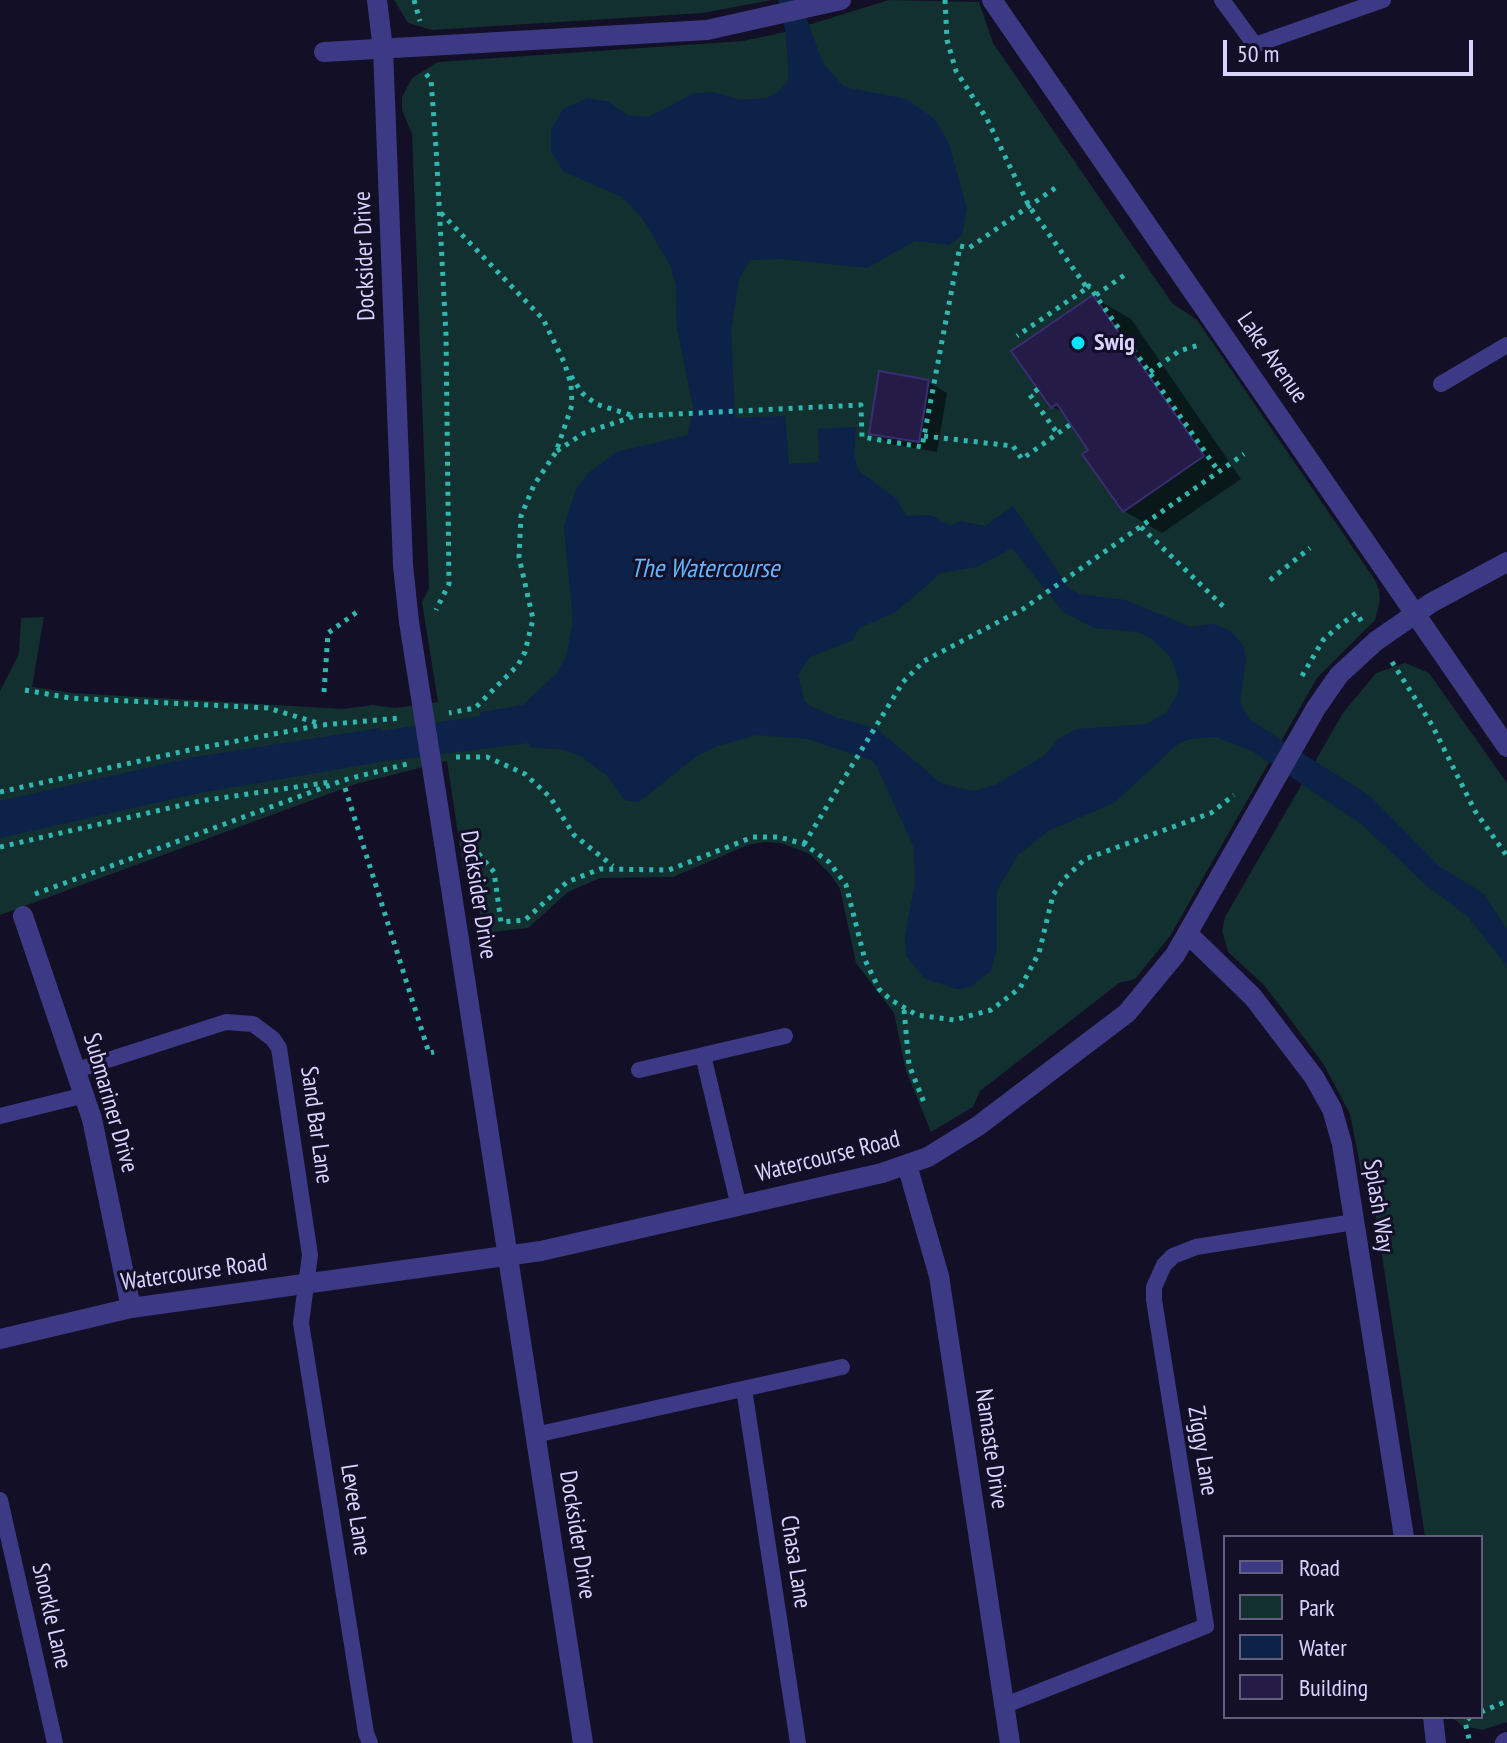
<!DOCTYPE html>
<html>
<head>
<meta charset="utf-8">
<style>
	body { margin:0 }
	#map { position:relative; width:1507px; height:1743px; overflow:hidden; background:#130f26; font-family:"PT Sans Narrow",sans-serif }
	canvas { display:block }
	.legend { position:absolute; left:1223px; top:1535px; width:260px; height:184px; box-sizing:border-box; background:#130f26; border:2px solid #625e7d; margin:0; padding:10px 14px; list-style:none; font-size:24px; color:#d9d4ff }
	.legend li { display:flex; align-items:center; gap:16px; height:40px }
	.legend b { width:40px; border:2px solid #625e7d }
	.scale { position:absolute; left:1223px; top:40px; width:250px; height:36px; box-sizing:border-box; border:4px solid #d9d4ff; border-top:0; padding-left:10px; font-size:24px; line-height:28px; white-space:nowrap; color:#d9d4ff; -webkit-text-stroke:6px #130f26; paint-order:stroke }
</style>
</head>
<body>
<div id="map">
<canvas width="1507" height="1743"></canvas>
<ul class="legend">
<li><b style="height:10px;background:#3d3a85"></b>Road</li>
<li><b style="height:22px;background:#12302f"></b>Park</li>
<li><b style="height:22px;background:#0c2248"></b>Water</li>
<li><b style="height:22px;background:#241b47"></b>Building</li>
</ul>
<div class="scale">50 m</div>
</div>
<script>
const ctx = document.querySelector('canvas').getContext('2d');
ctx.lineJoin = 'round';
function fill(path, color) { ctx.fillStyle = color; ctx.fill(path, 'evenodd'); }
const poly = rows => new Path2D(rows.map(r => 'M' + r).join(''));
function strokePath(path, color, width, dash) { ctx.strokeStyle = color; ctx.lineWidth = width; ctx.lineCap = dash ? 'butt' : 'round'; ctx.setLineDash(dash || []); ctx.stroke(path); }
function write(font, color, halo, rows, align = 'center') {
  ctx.font = font + ' "PT Sans Narrow",sans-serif'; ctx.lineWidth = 6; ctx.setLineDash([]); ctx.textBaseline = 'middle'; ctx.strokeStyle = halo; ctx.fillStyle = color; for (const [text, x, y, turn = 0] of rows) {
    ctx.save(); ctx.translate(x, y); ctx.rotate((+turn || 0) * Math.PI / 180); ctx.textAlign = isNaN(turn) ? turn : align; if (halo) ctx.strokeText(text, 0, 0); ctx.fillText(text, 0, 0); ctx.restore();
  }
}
const green = poly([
	[394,0,771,0,703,13,432,30,408,23],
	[889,0,979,2,993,43,1172,303,1197,320,1375,580,1379,590,1380,601,1375,620,1317,678,1170,936,1135,979,1119,983,980,1091,973,1107,931,1132,906,1071,894,1013,856,963,840,889,831,875,810,854,781,843,764,842,748,845,673,877,600,878,568,892,528,928,483,933,475,881,463,867,447,761,356,784,0,915,0,691,19,654,21,618,44,617,32,687,73,693,343,709,373,705,395,708,438,702,422,602,429,588,412,134,402,110,402,97,412,78,438,62,743,41,785,32],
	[1405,663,1429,673,1507,783,1507,1722,1482,1730,1461,1725,1452,1717,1481,1717,1481,1537,1425,1537,1371,1184,1362,1175,1350,1114,1324,1065,1284,1011,1263,984,1228,952,1222,931,1225,917,1343,713,1376,673]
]);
const water = poly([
	[778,0,800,0,823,63,844,87,906,99,934,118,949,143,967,209,962,236,949,245,915,241,867,268,782,259,750,260,739,279,731,331,735,418,785,416,789,464,819,462,818,429,856,427,854,455,859,471,897,499,906,516,931,515,951,526,960,521,985,526,1013,506,1069,588,1079,594,1125,600,1191,627,1214,624,1231,631,1244,647,1246,659,1240,702,1250,720,1370,796,1438,865,1484,894,1507,929,1507,966,1467,916,1428,887,1360,823,1252,751,1215,737,1189,739,1177,745,1114,803,1050,830,1018,855,997,891,997,948,991,971,970,987,957,989,925,979,906,956,905,934,915,884,914,848,877,767,871,760,807,739,756,735,717,746,697,756,639,802,624,800,606,775,582,757,565,750,530,747,529,743,386,761,200,793,0,838,0,801,195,757,380,728,381,731,480,716,481,712,523,705,557,673,566,657,573,622,564,526,576,490,587,474,616,452,688,435,693,407,677,328,676,285,670,265,642,218,622,197,564,172,551,152,551,130,563,109,587,98,609,102,627,115,648,117,695,93,714,92,740,100,767,98,778,92,788,81,789,73,785,29],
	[1012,548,1063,612,1094,628,1137,632,1150,638,1170,656,1179,681,1178,693,1166,713,1146,724,1077,729,1058,739,1045,755,995,785,973,791,942,784,877,729,838,718,810,706,804,700,798,675,810,657,853,640,859,628,896,612,941,573,977,567]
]);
const shadow = poly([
	[1093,297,1131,319,1241,479,1162,533,1124,511,1091,450,1066,414,1053,407,1014,351],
	[928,382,947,393,937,452,890,444,871,433]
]);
const building = poly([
	[1093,295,1204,456,1123,512,1082,454,1088,450,1057,404,1051,408,1011,351,1093,295],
	[879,371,929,380,919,442,869,434,879,371]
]);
const path = poly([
	[414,0,420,21],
	[945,0,947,40,956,71,987,119,1029,206,1087,288,1017,336],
	[426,74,431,80,436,147,446,335,449,584,436,610],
	[441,213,543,319,564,362,571,384,572,405,556,452,534,485,521,516,519,557,533,619,525,652,518,665,475,708,449,713],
	[1087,288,1089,286,1219,472],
	[1096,295,1126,274],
	[1150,372,1179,351,1199,345],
	[571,376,582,393,596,404,634,416],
	[1038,389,1030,395,1058,434],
	[924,436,1013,446,1022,459,1071,424],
	[557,451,584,433,635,416,861,405,862,437,922,447,960,246,969,248,1058,186],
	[1141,527,1227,610],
	[1270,580,1310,548],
	[1392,662,1432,725,1475,811,1507,856],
	[1302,676,1323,640,1339,626,1356,613,1362,622],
	[25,690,70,698,268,708,321,724],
	[324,692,328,633,357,612],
	[456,757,487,757,525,774,550,797,574,835,613,866],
	[345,788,429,1053,434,1052],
	[0,792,194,749,322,725,400,718],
	[804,844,903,682,924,661,1023,609,1244,454],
	[472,846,494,872,501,922,525,920,567,882,600,869,669,870,753,837,779,837,804,844,829,862,846,885,865,960,879,989,891,1000,917,1015,954,1020,991,1010,1020,988,1039,953,1053,895,1064,879,1085,859,1211,813,1234,795],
	[0,847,200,801,331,782],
	[35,894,344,780,407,764],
	[904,1010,909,1065,925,1105],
	[1481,1712,1507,1701],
	[1470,1717,1465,1722,1470,1743]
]);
const lane = poly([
	[1222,0,1255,45,1383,0],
	[1441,384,1507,345],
	[703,1055,739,1207],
	[77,1070,226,1022,253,1024,273,1039,279,1048,310,1255,301,1323,366,1733,370,1743],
	[639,1070,785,1036],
	[0,1116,85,1095],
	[744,1389,798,1743],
	[535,1435,842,1367],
	[0,1500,55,1743],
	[1003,1706,1206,1626,1154,1300,1154,1287,1164,1265,1173,1256,1196,1247,1354,1222]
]);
const street = poly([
	[377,0,383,49,403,565,409,622],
	[992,0,1507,747],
	[324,52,707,30,841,0],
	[444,843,583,1743],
	[23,916,92,1119,131,1308],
	[1188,934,1253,997,1314,1077,1332,1109,1342,1144,1404,1537],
	[907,1165,939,1276,1010,1743],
	[0,1339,131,1308,541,1251,882,1173,928,1157,978,1126,1127,1013,1175,955,1316,708,1339,675,1376,641,1431,603,1507,562],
	[1433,1717,1436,1743],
	[1505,1743,1507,1742]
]);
const streetBridge = poly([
	[409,622,444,843]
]);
const markers = [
	[1078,343,8,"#00e5ff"]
];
const streetNames = [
	["Docksider Drive",365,256,-92],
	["Lake Avenue",1272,358,55],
	["Docksider Drive",478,895,81],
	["Submariner Drive",110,1103,74],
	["Sand Bar Lane",316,1125,82],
	["Watercourse Road",828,1157,-14],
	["Splash Way",1378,1206,81],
	["Watercourse Road",194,1273,-8],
	["Namaste Drive",991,1449,82],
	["Ziggy Lane",1202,1451,81],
	["Levee Lane",355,1510,81],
	["Docksider Drive",577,1535,81],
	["Chasa Lane",795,1562,81],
	["Snorkle Lane",51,1616,77]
];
const poiNames = [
	["Swig",1094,343]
];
const waterNames = [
	["The Watercourse",705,570]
];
fill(green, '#12302f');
fill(water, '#0c2248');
fill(shadow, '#0007');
fill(building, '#241b47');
strokePath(building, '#3b2d73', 2);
strokePath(path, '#2fb8b0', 5, [4, 6]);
strokePath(lane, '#3d3a85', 16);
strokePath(street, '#3d3a85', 20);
strokePath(streetBridge, '#3d3a85', 20);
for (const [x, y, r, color] of markers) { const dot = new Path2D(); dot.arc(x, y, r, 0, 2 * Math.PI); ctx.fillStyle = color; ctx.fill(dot); strokePath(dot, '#130f26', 3); }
write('24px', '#d9d4ff', '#130f26', streetNames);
write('bold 24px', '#d9d4ff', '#130f26', poiNames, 'left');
write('italic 26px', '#62b6ff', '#130f26', waterNames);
</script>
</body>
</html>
